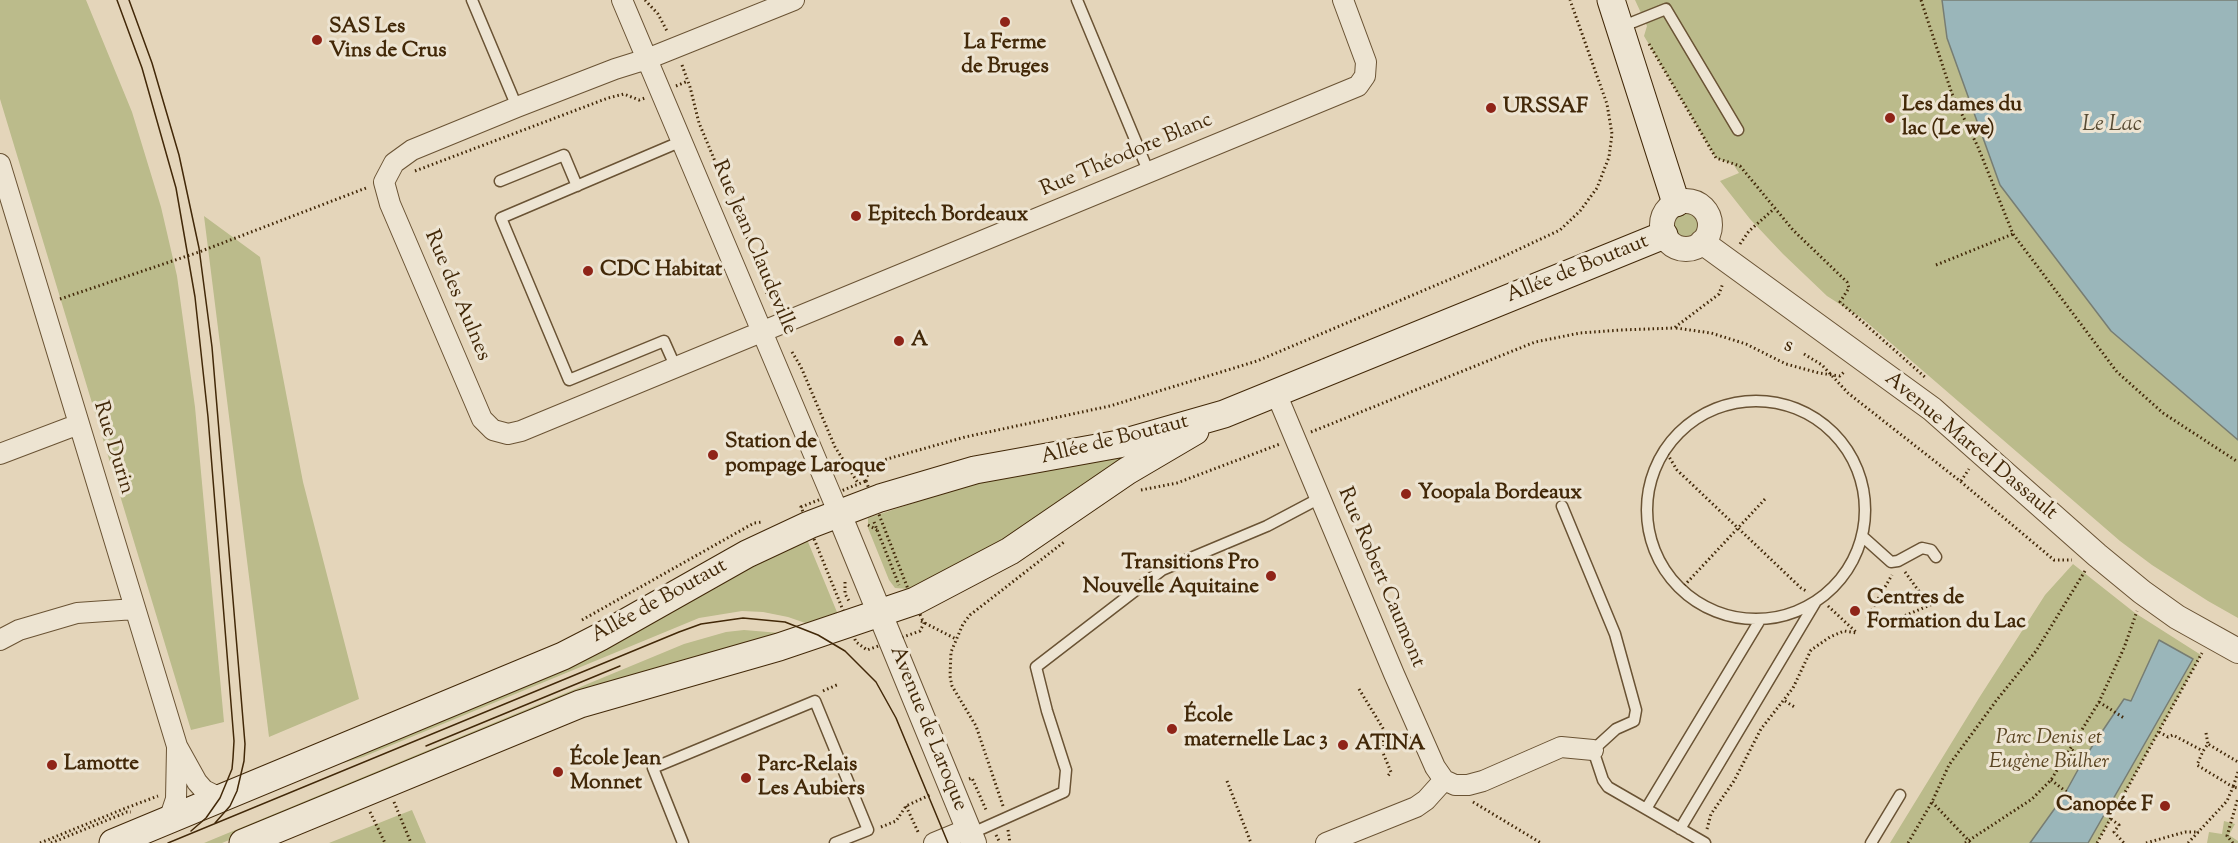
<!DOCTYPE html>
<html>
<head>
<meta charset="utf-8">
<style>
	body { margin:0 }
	canvas { display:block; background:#e4d5ba }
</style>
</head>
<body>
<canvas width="2238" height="843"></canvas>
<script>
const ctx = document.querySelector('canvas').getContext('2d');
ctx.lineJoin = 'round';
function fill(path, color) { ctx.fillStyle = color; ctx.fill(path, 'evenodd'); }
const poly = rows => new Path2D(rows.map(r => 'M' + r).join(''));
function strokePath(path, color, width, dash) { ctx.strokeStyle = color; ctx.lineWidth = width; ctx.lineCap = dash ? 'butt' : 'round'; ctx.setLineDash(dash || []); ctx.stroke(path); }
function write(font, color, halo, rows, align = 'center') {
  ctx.font = font + ' "Sorts Mill Goudy",serif'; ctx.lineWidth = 6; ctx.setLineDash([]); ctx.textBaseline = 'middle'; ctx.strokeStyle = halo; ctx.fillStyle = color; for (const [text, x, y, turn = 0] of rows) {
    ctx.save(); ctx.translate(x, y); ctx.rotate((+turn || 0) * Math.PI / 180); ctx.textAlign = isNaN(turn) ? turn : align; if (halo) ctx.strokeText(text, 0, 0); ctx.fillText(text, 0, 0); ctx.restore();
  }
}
const green = poly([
	[0,0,86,0,132,112,161,207,177,276,195,407,224,722,191,730,0,99],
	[1635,0,1942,0,1947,38,2111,331,2238,440,2238,618,2208,601,2152,565,2120,541,1863,319,1827,296,1783,254,1750,219,1720,181,1739,173,1733,164,1716,158,1644,36,1647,26],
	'1671 225a15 15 0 1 1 30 0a15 15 0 1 1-30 0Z',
	[204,216,260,257,303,482,359,699,269,737],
	[1122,456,1122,461,1004,539,908,589,895,588,889,580,868,528,868,518,977,482],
	[806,537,839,617,814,626,788,617,763,612,742,611,699,618,363,757,343,763,325,764],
	[2073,564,2135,613,2201,655,2097,843,1890,843,1979,698,2045,595],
	[744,630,780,633,568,700,222,843,204,843,684,644,726,632],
	[412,810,426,843,329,843,399,815],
	[2224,821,2235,824,2229,835,2238,841,2238,843,2207,843,2209,832,2222,834]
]);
const water = poly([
	[1942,0,2238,0,2238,440,2111,331,2000,185,1947,38,1942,0],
	[2159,640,2193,659,2088,843,2030,843,2063,797,2085,757,2124,699,2131,701,2159,640]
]);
const path = poly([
	[645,0,658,14,667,31],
	[1921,0,1952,94,1978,147,2013,234,2117,372,2163,413,2238,462],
	[1649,44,1716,158,1740,166,1793,230,1847,282,1849,288,1840,302,1926,378],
	[682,65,690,87,699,123,763,276,767,294],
	[676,86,688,81],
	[415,171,608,98,624,94,639,100,645,98],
	[1740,244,1749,231,1774,209],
	[1936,265,2013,234],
	[60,299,199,252,366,188],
	[1676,328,1711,333,1746,344,1786,364,1819,373,1840,376,1845,371],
	[792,352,801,367,835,447,858,483],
	[1804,354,1822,365,1848,393,1960,481,2054,560,2072,560],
	[1311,432,1535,342,1580,333,1621,330,1674,328,1719,294,1723,283],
	[1665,450,1677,470,1801,588,1808,592],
	[866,481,869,469,880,461,965,437,1110,406,1257,361,1498,259,1560,230,1580,211,1597,188,1609,157,1612,134,1607,104,1570,0],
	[866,481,908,589,924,623,920,631,867,650,856,642,801,507,866,481],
	[1961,481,1969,469],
	[1141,490,1177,483,1280,444],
	[874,522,899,585],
	[868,525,877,530],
	[1905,572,1929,605],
	[845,582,845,594,849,601],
	[1681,589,1766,498],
	[1828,606,1856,632],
	[1867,618,1892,575],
	[582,620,754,523,762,522],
	[921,621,956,639],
	[1880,626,1935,603],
	[1359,689,1384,730,1383,753,1391,772,1387,777],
	[823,691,839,684],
	[1785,701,1796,708],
	[2099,702,2124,718],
	[2159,732,2168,737,2173,735,2203,751],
	[2206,733,2208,744],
	[2072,750,2094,761],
	[2238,772,2233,787,2238,788],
	[969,779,972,778,987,812],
	[2051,780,2073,797],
	[1227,781,1251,843],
	[394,802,411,843],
	[1473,802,1541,843],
	[1932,802,1971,843],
	[906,806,919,834],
	[1003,806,976,726,952,686,950,676,951,652,963,624,970,615,1064,542],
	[370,812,385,843],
	[2111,819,2119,825,2114,832,2124,843],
	[881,827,896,821,906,806,932,794],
	[1707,829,1711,814,1734,781,1761,729,1793,688,1811,650,1830,637,1844,631,1857,633],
	[1008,830,1010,843],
	[996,835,1000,843],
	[40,843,126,808,158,796],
	[51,843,127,812,131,812],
	[1908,843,1932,802,1949,765,1996,701,2036,651,2085,571],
	[1965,843,2032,799,2051,780,2099,702,2124,648,2137,611],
	[2097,843,2202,653],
	[2146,843,2185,832,2199,832],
	[2188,843,2227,801,2233,787,2197,765,2203,751,2208,744,2238,762],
	[2233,843,2227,836,2238,798]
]);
const service = poly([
	[472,0,517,107],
	[1077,0,1149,173],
	[1621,27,1666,9,1738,130],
	[500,181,564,155,577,186],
	[676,368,664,341,569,380,501,218,682,141],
	'1647 510a109 109 0 1 1 218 0a109 109 0 1 1-218 0Z',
	[1562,506,1615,634,1636,710,1634,721,1616,729,1593,750,1603,780,1608,787,1705,843],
	[1862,536,1891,562,1898,561,1922,548,1931,550,1936,557],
	[1646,809,1760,620],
	[1680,829,1815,603],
	[970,834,1064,792,1066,770,1047,711,1036,667,1162,570,1267,526,1320,498],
	[683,843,653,768,815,701,868,830,835,843],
	[1871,843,1900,795]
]);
const minor = poly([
	[622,0,839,514],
	[794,0,647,59,615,69,517,107,412,150,394,163,384,182,390,204,482,419,493,430,508,434,521,431,1358,86,1365,76,1366,62,1343,0],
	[0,164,177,746,197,782,204,790,220,798],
	[1276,393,1394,674,1435,767,1444,780],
	[0,454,79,424],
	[0,640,19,630,77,613,135,609],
	[1444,780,1455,785,1468,785,1483,781,1561,747,1593,750],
	[169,820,176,799,177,748],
	[934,843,968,829],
	[1326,843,1416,807,1426,800,1444,780]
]);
const tertiary = poly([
	'1662 225a24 24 0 1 1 48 0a24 24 0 1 1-48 0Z',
	[1702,242,1932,409,2097,555,2142,592,2177,617,2238,651],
	[839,514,974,843]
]);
const secondary = poly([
	[1611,0,1676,203],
	[113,843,563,656,600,637,747,554,809,525,880,498,975,470,1119,444,1224,414,1664,235],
	[243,843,580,704,779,647,915,601,1010,551,1127,471,1195,431]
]);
const tram = poly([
	[117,0,142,68,176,188,195,297,208,417,234,741,233,758,232,769,220,798,206,818,191,831],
	[129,0,152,63,179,155,199,248,212,347,245,744,244,761,237,791,230,806,215,823],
	[426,746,620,666],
	[168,843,679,632,701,624,743,618,785,622,818,635,845,651,876,682,896,718,948,843]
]);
const markers = [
	[1005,22,6,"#8f2418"],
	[317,40,6,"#8f2418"],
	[1491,108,6,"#8f2418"],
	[1890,118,6,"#8f2418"],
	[856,216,6,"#8f2418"],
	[588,271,6,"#8f2418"],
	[899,341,6,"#8f2418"],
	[713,455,6,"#8f2418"],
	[1406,494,6,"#8f2418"],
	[1271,576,6,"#8f2418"],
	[1855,611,6,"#8f2418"],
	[1172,729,6,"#8f2418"],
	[1343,745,6,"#8f2418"],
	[52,765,6,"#8f2418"],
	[558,772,6,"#8f2418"],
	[746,778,6,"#8f2418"],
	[2165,806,6,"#8f2418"]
];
const poiNames = [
	["SAS Les",329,28],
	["Vins de Crus",329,52],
	["La Ferme",1005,44,"center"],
	["de Bruges",1005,68,"center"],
	["Les dames du",1902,106],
	["lac (Le we)",1902,130],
	["URSSAF",1503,108],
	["Epitech Bordeaux",868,216],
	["CDC Habitat",600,271],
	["A",911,341],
	["Station de",725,443],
	["pompage Laroque",725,467],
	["Yoopala Bordeaux",1418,494],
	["Transitions Pro",1259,564,"right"],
	["Nouvelle Aquitaine",1259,588,"right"],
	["Centres de",1867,599],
	["Formation du Lac",1867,623],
	["École",1184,717],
	["maternelle Lac 3",1184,741],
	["ATINA",1355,745],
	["École Jean",570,760],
	["Monnet",570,784],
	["Lamotte",64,765],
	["Parc-Relais",758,766],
	["Les Aubiers",758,790],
	["Canopée F",2153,806,"right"]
];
const streetNames = [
	["Rue Théodore Blanc",1127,156,-23],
	["Rue Jean Claudeville",753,248,67],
	["Allée de Boutaut",1578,270,-22],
	["Rue des Aulnes",456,296,67],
	["s",1788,347,20],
	["Allée de Boutaut",1115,441,-14],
	["Avenue Marcel Dassault",1970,447,40],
	["Rue Durin",112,448,73],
	["Rue Robert Caumont",1380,578,67],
	["Allée de Boutaut",660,602,-29],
	["Avenue de Laroque",927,729,68]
];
const parkNames = [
	["Parc Denis et",2049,739],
	["Eugène Bülher",2049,763]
];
const waterNames = [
	["Le Lac",2112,126]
];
fill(green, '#bbbb8b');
fill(water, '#9ab6ba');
strokePath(water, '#777d73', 1.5);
strokePath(service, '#6a5334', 13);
strokePath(minor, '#6a5334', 22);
strokePath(tertiary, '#6a5334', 26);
strokePath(secondary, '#422808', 29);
strokePath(path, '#422808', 3, [1.5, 3]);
strokePath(service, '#ede4d2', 10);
strokePath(minor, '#ede4d2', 20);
strokePath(tertiary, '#ede4d2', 24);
strokePath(secondary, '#ede4d2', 27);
strokePath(tram, '#422808', 1.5);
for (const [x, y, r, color] of markers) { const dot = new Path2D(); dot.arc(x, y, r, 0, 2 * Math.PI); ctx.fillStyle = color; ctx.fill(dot); strokePath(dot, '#ede4d2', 2); }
write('bold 21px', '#422808', '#ede4d2', poiNames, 'left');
write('21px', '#422808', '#ede4d2', streetNames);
write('italic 21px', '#5a4522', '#ede4d2', parkNames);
write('italic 22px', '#584c34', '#ede4d2', waterNames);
</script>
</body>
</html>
